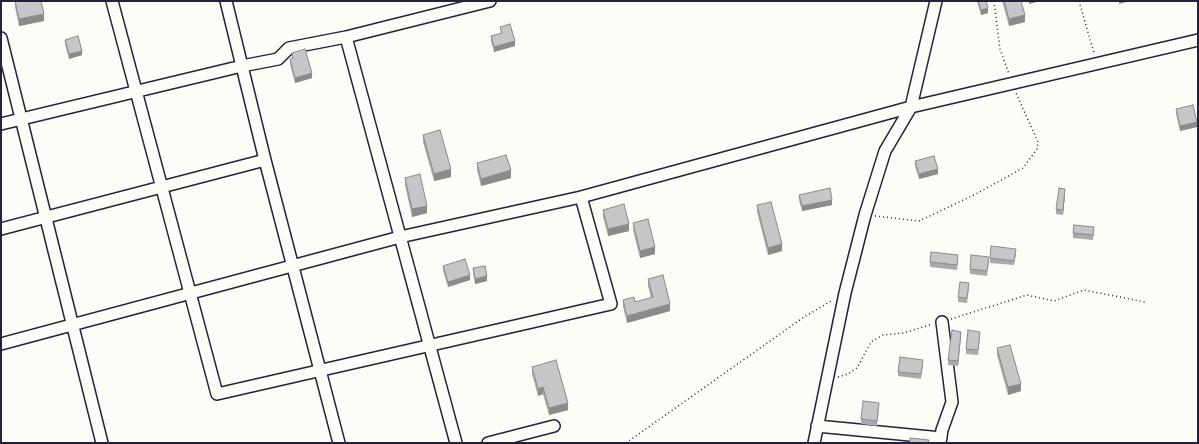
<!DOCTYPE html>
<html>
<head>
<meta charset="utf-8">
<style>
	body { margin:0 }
	#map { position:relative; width:1199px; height:444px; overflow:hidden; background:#fdfcf7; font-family:"Shantell Sans",sans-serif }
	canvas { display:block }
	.frame { position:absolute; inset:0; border:2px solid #22223b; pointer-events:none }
</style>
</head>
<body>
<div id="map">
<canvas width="1199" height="444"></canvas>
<div class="frame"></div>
</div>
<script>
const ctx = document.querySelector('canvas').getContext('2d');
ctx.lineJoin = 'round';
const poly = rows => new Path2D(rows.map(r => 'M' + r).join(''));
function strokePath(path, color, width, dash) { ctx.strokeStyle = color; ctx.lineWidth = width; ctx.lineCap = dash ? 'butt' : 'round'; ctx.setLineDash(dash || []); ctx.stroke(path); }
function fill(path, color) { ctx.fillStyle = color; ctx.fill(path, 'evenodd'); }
const path = poly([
	[994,1,1000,49,1009,74],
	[1079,1,1094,53],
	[875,216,919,221,976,194,1023,168,1037,149,1038,142,1016,93],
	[951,319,1027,295,1054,301,1084,290,1145,302],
	[838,377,848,374,857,368,871,342,883,335,904,333,932,324],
	[626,443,804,317,833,300]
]);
const minor = poly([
	[112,1,217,394,611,304,581,197],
	[226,1,265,160,339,443],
	[346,37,456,443],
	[1,38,102,443],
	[1,124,242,66,278,59,289,48,346,37,490,1],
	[1,229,265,160],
	[1,344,400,237,581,197,911,107,1198,40],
	[817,426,941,438],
	[488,443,554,426],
	[814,443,845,293,865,215,885,151,911,107,936,1],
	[940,443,942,430,952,402,942,322]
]);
const wall = poly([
	[15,1,44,21,19,26,15,7],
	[977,1,986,1,988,13,981,15],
	[1002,1,1021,1,1025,22,1009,26],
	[500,27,515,46,494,52,491,41,491,36,501,34],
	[65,40,82,55,69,59,65,44],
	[292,53,312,78,295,83,290,64,290,59,292,58],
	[1176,109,1197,127,1180,131,1176,114],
	[423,135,451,177,434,181,423,142],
	[915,161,938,174,919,179,915,166],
	[477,163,511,178,481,186,477,170],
	[405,178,427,213,412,217,405,185],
	[1065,194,1063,215,1056,214,1056,209],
	[799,195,832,205,802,211,799,200],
	[757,205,782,251,768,255,757,212],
	[603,210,629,231,608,236,603,217],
	[633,223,655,254,640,258,633,230],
	[1094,232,1093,240,1073,238,1073,233],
	[1016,254,1014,265,990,263,990,258],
	[958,260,957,270,930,267,930,262],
	[989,261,987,276,970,274,970,269],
	[443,266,470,280,448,287,443,271],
	[473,268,487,281,475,284,473,273],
	[648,279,670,311,627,323,623,307,623,300,635,302,651,298,648,286],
	[969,288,967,303,958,302,958,297],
	[961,336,958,366,948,365,948,360],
	[980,336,978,355,966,354,966,349],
	[997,348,1021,391,1008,395,997,355],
	[923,365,921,379,898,376,898,372],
	[532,367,568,410,549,415,543,394,538,396,532,374],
	[879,408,877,426,861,424,861,419]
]);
const shadedWall = poly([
	[1029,1,1041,1,1029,4],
	[1119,1,1130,1,1119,4],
	[988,8,988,13,981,15,981,10],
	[44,14,44,21,19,26,19,19],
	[1025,15,1025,22,1009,26,1009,19],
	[515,41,515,46,494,52,494,47],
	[82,51,82,55,69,59,69,54],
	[312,73,312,78,295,83,295,78],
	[1197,122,1197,127,1180,131,1180,126],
	[451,169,451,177,434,181,434,174],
	[938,169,938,174,919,179,919,174],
	[511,170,511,178,481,186,481,179],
	[1065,189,1065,194,1063,215,1063,210],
	[832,200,832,205,802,211,802,206],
	[427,206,427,213,412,217,412,209],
	[629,224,629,231,608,236,608,229],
	[782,244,782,251,768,255,768,248],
	[655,247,655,254,640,258,640,251],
	[470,275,470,280,448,287,448,282],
	[487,276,487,281,475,284,475,279],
	[670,304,670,311,627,323,627,316],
	[961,332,961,336,958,366,958,361],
	[1021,384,1021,391,1008,395,1008,387],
	[543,387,543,394,538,396,538,389],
	[568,403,568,410,549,415,549,408]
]);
const building = poly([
	[15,1,41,1,44,14,19,19,15,1],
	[978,1,986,1,988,8,981,10,978,1],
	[1004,1,1021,1,1025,15,1009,19,1004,1],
	[510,24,515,41,494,47,491,36,502,33,500,27,510,24],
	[78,36,82,51,69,54,65,40,78,36],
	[305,49,312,73,295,78,290,59,293,58,292,53,305,49],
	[1193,105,1197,122,1180,126,1176,109,1193,105],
	[440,130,451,169,434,174,423,135,440,130],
	[506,155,511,170,481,179,477,163,506,155],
	[934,156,938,169,919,174,915,161,934,156],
	[420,174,427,206,412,209,405,178,420,174],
	[830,188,832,200,802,206,799,195,830,188],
	[1059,188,1065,189,1063,210,1056,209,1059,188],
	[771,202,782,244,768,248,757,205,771,202],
	[624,204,629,224,608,229,603,210,624,204],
	[648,219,655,247,640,251,633,223,648,219],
	[1074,225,1094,227,1093,235,1073,233,1074,225],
	[991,246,1016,249,1014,261,990,258,991,246],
	[931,252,958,255,957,265,930,262,931,252],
	[971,255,989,257,987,271,970,269,971,255],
	[465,259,470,275,448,282,443,266,465,259],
	[485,266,487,276,475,279,473,268,485,266],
	[663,275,670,304,627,316,623,300,634,297,635,302,653,297,648,279,663,275],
	[960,282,969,283,967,298,958,297,960,282],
	[952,330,961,332,958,361,948,360,952,330],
	[968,330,980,332,978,350,966,349,968,330],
	[1010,345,1021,384,1008,387,997,348,1010,345],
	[900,357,923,360,921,374,898,372,900,357],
	[556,360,568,403,549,408,543,387,538,389,532,367,556,360],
	[863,401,879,403,877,421,861,419,863,401],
	[910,438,929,440,928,443,910,443,910,438]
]);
strokePath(minor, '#22223b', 14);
strokePath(path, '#22223b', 1.5, [1, 3]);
strokePath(minor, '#fdfcf7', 11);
fill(wall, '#aaaaac');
fill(shadedWall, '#8b8b8c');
fill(building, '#c6c6c8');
strokePath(building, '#8b8b8c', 1);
</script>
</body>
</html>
